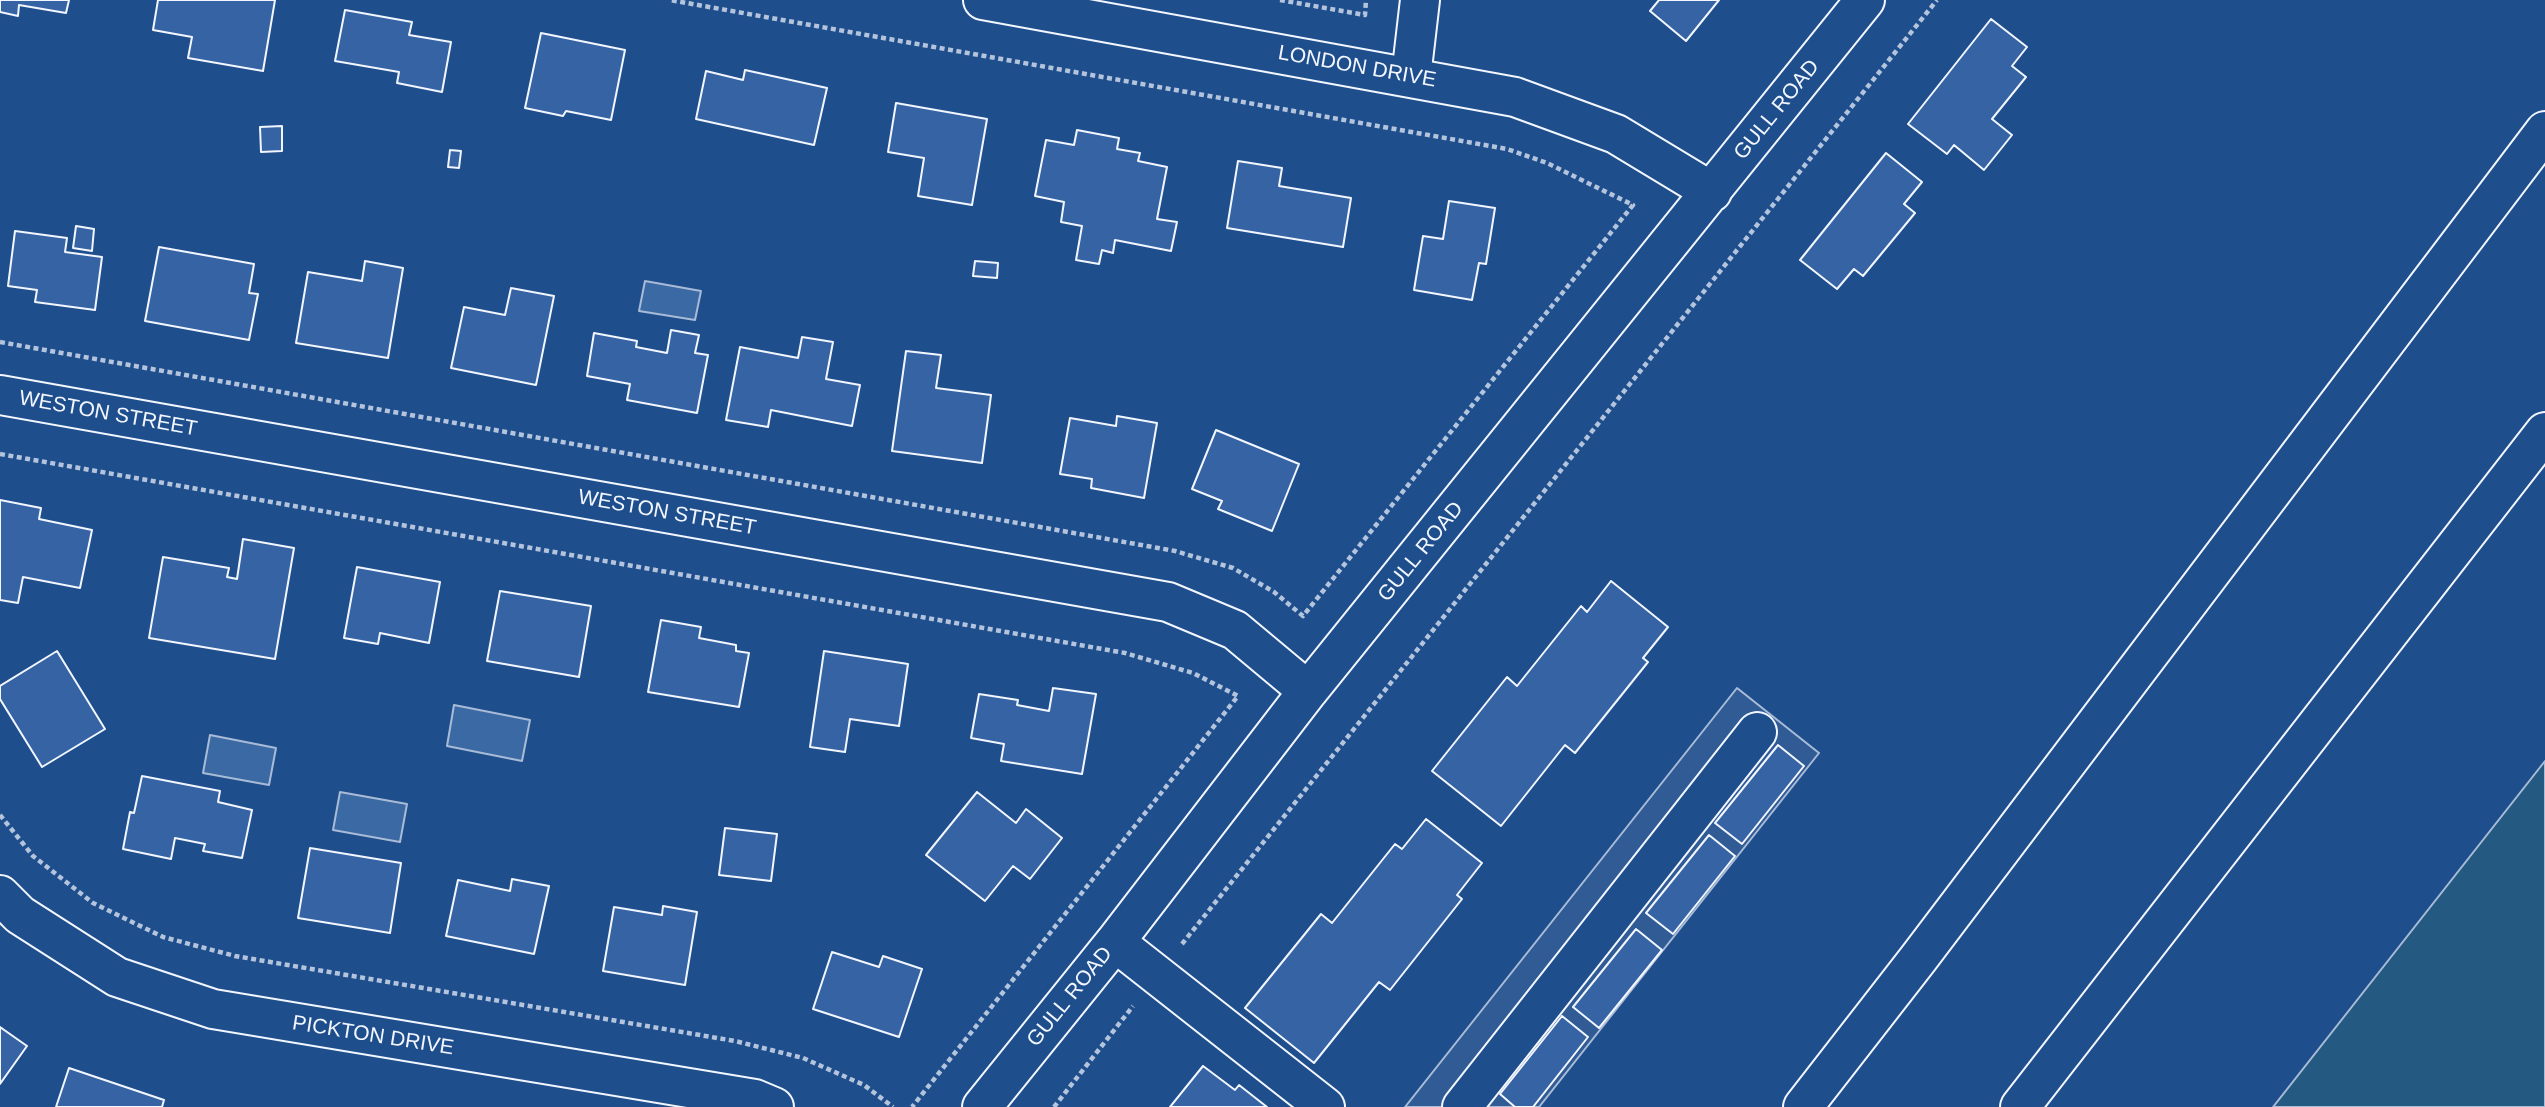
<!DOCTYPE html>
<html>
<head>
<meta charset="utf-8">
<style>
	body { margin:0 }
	canvas { display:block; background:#1f4e8c }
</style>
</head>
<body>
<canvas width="2545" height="1107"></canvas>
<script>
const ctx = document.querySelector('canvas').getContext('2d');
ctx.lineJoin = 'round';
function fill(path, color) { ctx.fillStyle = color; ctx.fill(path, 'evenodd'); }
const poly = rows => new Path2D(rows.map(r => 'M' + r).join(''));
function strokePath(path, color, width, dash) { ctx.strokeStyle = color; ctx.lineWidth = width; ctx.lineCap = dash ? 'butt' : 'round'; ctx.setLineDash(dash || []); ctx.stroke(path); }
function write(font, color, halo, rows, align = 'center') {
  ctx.font = font + ' Helvetica,sans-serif'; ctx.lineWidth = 5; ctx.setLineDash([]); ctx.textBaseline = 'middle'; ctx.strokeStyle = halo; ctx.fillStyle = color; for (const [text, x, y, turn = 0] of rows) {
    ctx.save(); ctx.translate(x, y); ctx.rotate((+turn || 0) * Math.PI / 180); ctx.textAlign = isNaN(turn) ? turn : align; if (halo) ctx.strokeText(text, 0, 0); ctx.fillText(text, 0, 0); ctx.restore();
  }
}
const green = poly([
	[2545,761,2545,1107,2273,1107,2545,761]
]);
const parking = poly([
	[1737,688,1819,753,1539,1107,1405,1107,1737,688]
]);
const water = poly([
	[645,281,701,291,695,320,639,311,645,281],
	[454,705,530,720,522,761,447,746,454,705],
	[210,735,276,748,269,785,203,773,210,735],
	[340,792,407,804,400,842,333,830,340,792]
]);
const building = poly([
	[0,0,69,0,66,13,19,5,18,16,0,12,0,0],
	[158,0,275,0,263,71,188,58,192,37,153,30,158,0],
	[1659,0,1719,0,1686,41,1650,11,1659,0],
	[345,10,412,22,409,35,451,42,442,92,397,83,399,72,335,61,345,10],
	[1991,19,2027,47,2012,66,2026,77,1992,119,2012,135,1984,170,1954,145,1947,154,1908,124,1991,19],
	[541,33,625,50,611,120,566,111,563,116,525,108,541,33],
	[745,70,827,88,814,145,696,119,706,71,743,80,745,70],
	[896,103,987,119,972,205,918,196,924,158,888,152,896,103],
	[282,126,282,151,261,152,260,127,282,126],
	[1077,130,1119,138,1117,149,1140,153,1138,161,1167,167,1157,219,1177,222,1171,251,1115,240,1113,253,1102,250,1099,264,1076,260,1082,226,1061,222,1064,202,1035,196,1046,140,1074,145,1077,130],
	[450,150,461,151,459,168,448,167,450,150],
	[1886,153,1922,182,1904,204,1915,213,1863,276,1854,269,1837,289,1800,260,1886,153],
	[1238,161,1282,168,1279,186,1351,198,1343,247,1227,228,1238,161],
	[1449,201,1495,208,1486,264,1479,263,1472,300,1414,290,1423,236,1443,239,1449,201],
	[76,226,94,229,92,251,73,248,76,226],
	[15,231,67,238,65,252,102,257,95,310,35,302,37,290,8,286,15,231],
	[159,247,254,264,249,293,258,294,249,340,145,321,159,247],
	[365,261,403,268,388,358,296,343,308,272,362,281,365,261],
	[975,261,998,263,997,278,973,276,975,261],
	[511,288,554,296,536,385,451,368,464,307,505,315,511,288],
	[671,330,699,335,695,353,708,355,697,413,627,400,630,384,587,376,594,333,637,341,636,347,667,353,671,330],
	[802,337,833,342,826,379,860,385,852,426,771,410,768,427,726,420,740,347,798,358,802,337],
	[906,351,941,355,936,388,991,395,982,463,892,451,906,351],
	[1117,416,1157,423,1144,498,1091,488,1092,479,1060,474,1070,418,1116,426,1117,416],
	[1216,430,1299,464,1272,531,1218,509,1222,501,1192,489,1216,430],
	[0,500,41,508,39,519,92,530,80,588,23,577,18,603,0,600,0,500],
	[243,539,294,548,275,659,149,638,163,557,229,568,227,577,237,579,243,539],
	[357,567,440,582,429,643,380,633,378,644,344,638,357,567],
	[1611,581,1668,627,1643,658,1648,662,1575,753,1565,745,1501,826,1432,771,1507,677,1517,686,1581,606,1587,612,1611,581],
	[500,591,591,606,579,677,487,661,500,591],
	[661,620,701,627,699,638,736,645,736,651,749,653,739,707,648,692,661,620],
	[57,651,105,729,42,767,0,699,0,686,57,651],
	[824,651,908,664,899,726,850,719,845,752,810,747,824,651],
	[1053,688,1096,694,1082,774,1001,761,1004,744,971,738,979,694,1018,700,1017,705,1049,711,1053,688],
	[1778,745,1804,766,1742,844,1715,823,1778,745],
	[142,776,220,791,218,802,252,810,242,858,203,851,205,844,175,838,171,859,123,849,130,812,134,813,142,776],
	[977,792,1016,823,1026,809,1062,838,1030,879,1013,866,985,901,926,855,977,792],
	[1426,819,1482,863,1457,895,1462,899,1390,990,1379,982,1314,1063,1245,1008,1321,914,1332,923,1395,844,1402,849,1426,819],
	[725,828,777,834,771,881,719,875,725,828],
	[1709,835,1735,856,1673,934,1646,913,1709,835],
	[310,848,401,863,390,933,298,918,310,848],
	[512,879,549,886,534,954,446,936,458,880,510,891,512,879],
	[663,906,697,912,685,985,603,971,614,907,662,915,663,906],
	[1636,929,1662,950,1599,1028,1573,1007,1636,929],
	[832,952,879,967,883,956,922,969,899,1037,813,1009,832,952],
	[1562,1016,1588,1037,1533,1107,1515,1107,1500,1094,1562,1016],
	[0,1027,27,1046,0,1084,0,1027],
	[1203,1066,1235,1090,1239,1085,1267,1107,1170,1107,1203,1066],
	[69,1068,164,1100,162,1107,56,1107,69,1068]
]);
const path = poly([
	[1280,0,1365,15,1366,0],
	[0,342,1175,551,1233,568,1274,592,1303,616,1633,205,1547,163,1507,149,670,0],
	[0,454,1125,653,1193,673,1238,696,912,1107],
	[0,815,33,856,93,903,163,937,235,956,735,1041,803,1058,864,1085,893,1107],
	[1182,944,1937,0],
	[1054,1107,1133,1006]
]);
const minor = poly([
	[983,0,1515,97,1616,134,1712,192],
	[1411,77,1420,0],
	[0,395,1168,602,1235,630,1308,691],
	[0,895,20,915,117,977,213,1009,755,1099,774,1107],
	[1115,942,1325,1107],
	[982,1107,1115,942,1308,691,1865,0],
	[1462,1107,1757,732]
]);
const highway = poly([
	[1803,1107,1918,959,2545,131],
	[2020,1107,2545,432]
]);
const streetNames = [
	["LONDON DRIVE",1357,67,10],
	["GULL ROAD",1777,110,-51],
	["WESTON STREET",108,414,10],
	["WESTON STREET",667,513,10],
	["GULL ROAD",1421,552,-51],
	["GULL ROAD",1070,997,-51],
	["PICKTON DRIVE",373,1036,9]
];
fill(green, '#245a82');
strokePath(green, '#a8bbd7', 2);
fill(parking, '#305b95');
strokePath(parking, '#a8bbd7', 2);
fill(water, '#3b69a3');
strokePath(water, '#a8bbd7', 2);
fill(building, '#3563a3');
strokePath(building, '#f2f6ff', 2);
strokePath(minor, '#f2f6ff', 42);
strokePath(highway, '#f2f6ff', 42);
strokePath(path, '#b3c4dc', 4.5, [5, 3.5]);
strokePath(minor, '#1f4e8c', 38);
strokePath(highway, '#1f4e8c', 38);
write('21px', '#f2f6ff', '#1f4e8c', streetNames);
</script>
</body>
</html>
